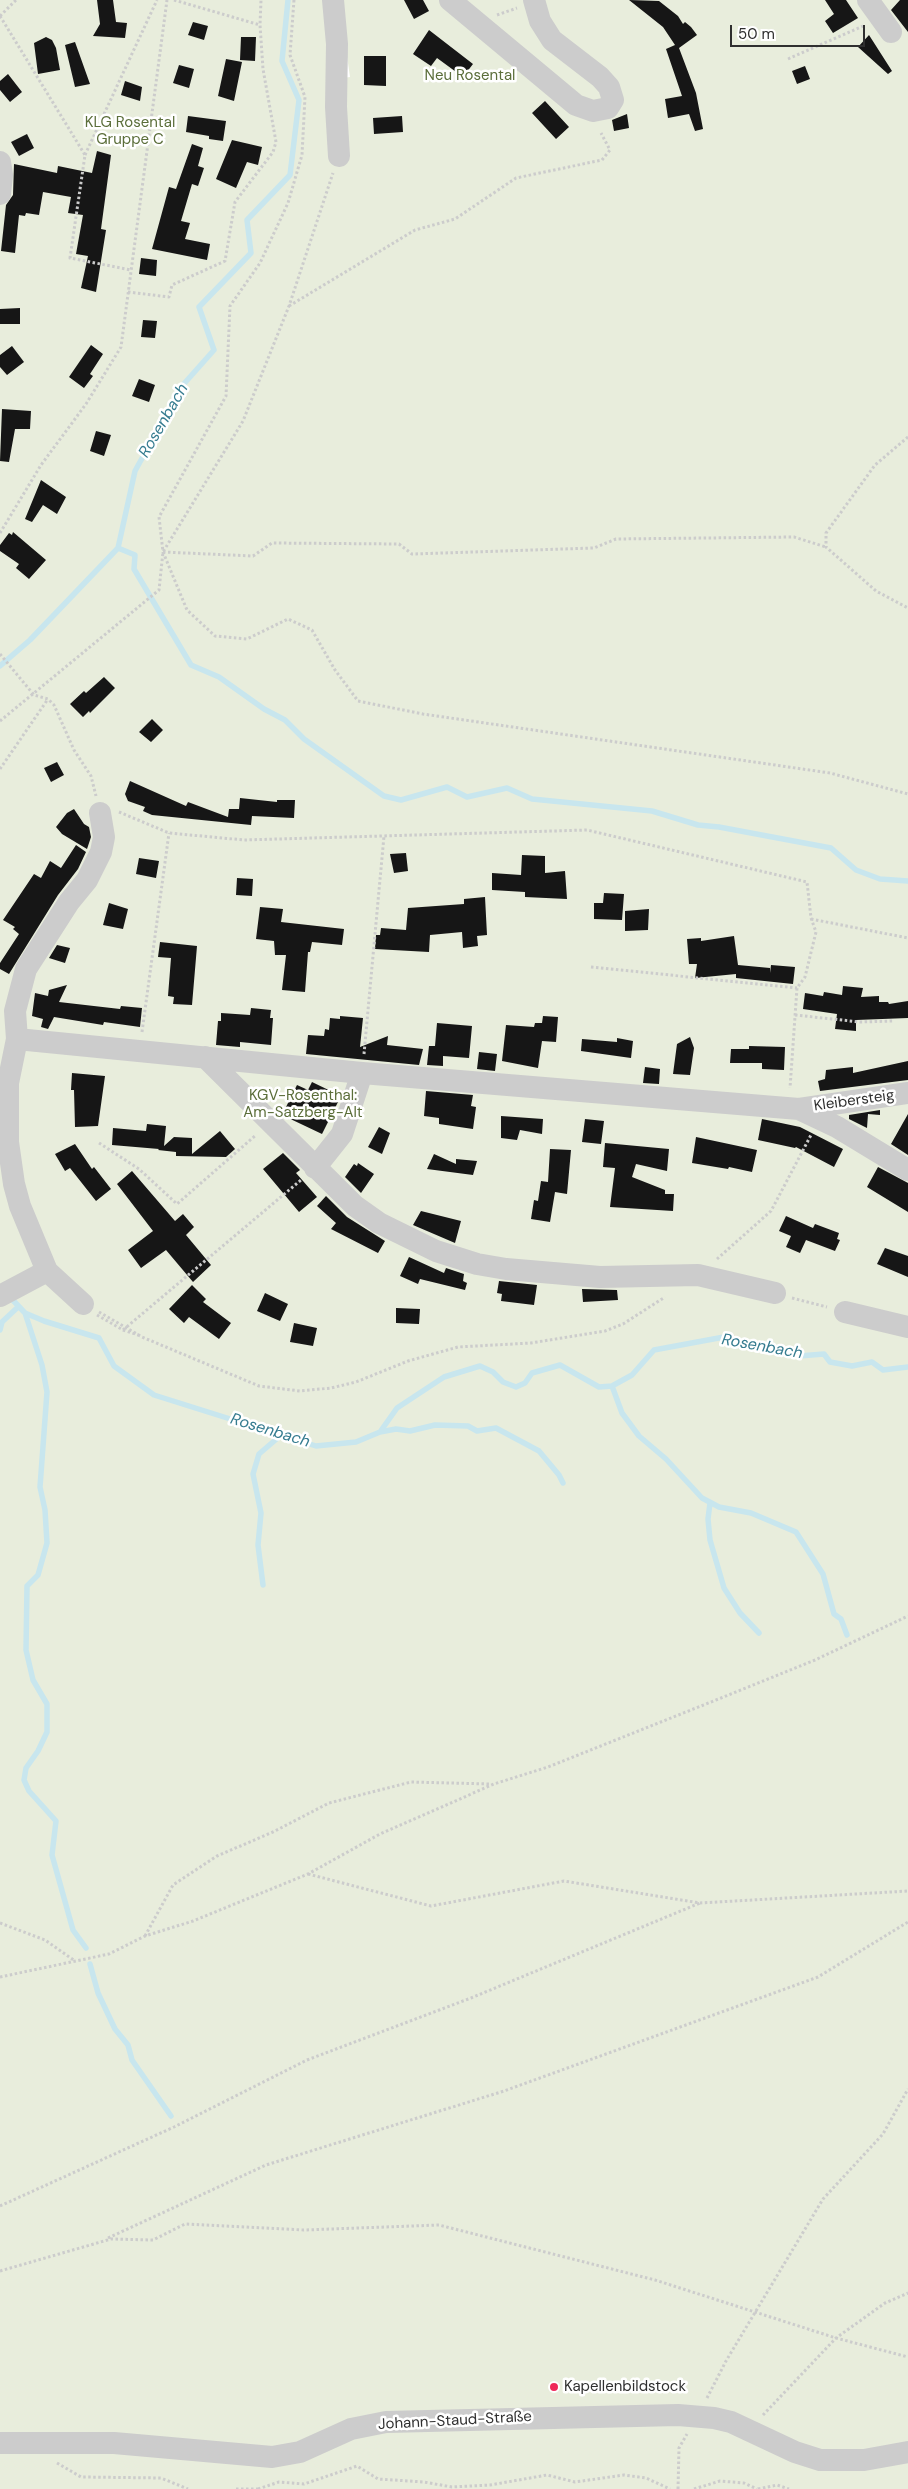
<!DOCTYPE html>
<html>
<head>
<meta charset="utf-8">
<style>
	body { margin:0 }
	#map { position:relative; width:908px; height:2489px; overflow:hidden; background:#fff; font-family:"DM Sans",sans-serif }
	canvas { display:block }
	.scale { position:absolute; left:730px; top:25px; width:135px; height:22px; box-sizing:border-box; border:2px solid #2f2f2f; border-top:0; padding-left:6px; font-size:15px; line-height:18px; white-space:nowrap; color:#2f2f2f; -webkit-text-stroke:4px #fff; paint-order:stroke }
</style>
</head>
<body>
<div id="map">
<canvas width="908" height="2489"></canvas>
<div class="scale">50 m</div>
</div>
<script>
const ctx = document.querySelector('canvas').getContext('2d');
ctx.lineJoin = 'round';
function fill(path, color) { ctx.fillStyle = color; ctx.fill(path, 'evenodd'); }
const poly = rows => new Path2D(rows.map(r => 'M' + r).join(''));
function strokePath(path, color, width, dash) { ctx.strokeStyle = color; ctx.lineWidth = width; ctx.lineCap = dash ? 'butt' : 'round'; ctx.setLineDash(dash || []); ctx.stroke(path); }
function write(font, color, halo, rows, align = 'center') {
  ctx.font = font + ' "DM Sans",sans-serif'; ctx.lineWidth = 5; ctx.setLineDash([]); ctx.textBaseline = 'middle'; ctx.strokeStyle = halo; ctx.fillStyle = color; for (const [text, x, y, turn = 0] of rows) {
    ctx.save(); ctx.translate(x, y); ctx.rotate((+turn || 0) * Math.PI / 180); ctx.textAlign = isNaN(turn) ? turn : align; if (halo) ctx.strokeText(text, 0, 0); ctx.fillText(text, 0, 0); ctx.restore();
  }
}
const green = poly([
	[0,0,325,0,343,78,350,77,339,0,908,0,908,2489,0,2489]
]);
const stream = poly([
	[118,548,135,555,134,569,191,665,219,677,264,709,285,720,304,739,384,796,401,800,447,787,467,797,507,788,532,799,652,811,698,825,719,827,831,848,856,870,880,879,908,881],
	[0,666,30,640,118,548,135,471,182,386,214,350,199,307,251,253,247,220,290,175,299,100,282,61,288,0],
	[9,1296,25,1313,44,1321,99,1338,114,1366,154,1395,316,1446,356,1442,380,1432,397,1408,444,1377,480,1366,493,1372,503,1382,516,1387,525,1383,532,1373,560,1365,599,1387,612,1386,632,1375,654,1350,724,1337,799,1356,824,1354,830,1362,852,1366,872,1362,883,1370,908,1367],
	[25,1313,42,1365,47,1392,40,1487,45,1510,47,1543,38,1575,27,1586,26,1650,33,1680,47,1704,47,1732,38,1751,26,1768,24,1780,29,1791,56,1821,52,1855,73,1930,86,1948],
	[0,1330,2,1322,18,1307],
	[612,1386,622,1413,639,1436,666,1459,702,1498,719,1507,751,1513,796,1532,823,1574,834,1614,841,1619,847,1635],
	[380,1432,396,1429,410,1431,435,1425,468,1426,477,1431,496,1428,539,1451,559,1475,563,1483],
	[710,1503,708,1519,710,1540,724,1588,740,1613,759,1633],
	[263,1585,258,1545,261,1513,253,1474,259,1454,280,1436],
	[90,1964,98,1993,115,2029,128,2045,132,2060,171,2116]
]);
const building = poly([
	[97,0,113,0,116,22,127,23,125,38,93,36,100,24],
	[404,0,423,0,429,11,414,19],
	[629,0,659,1,678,16,683,24,685,22,691,27,697,35,679,48,696,93,703,129,695,131,689,114,668,118,665,99,682,96,666,49,675,45,663,27],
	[825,0,846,0,858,18,833,33,825,21,834,14],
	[900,0,908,0,908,32,891,10],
	[193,22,208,26,204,40,188,35],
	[429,30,473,64,463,77,437,58,431,66,413,54],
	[869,35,892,71,888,74,858,47],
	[46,37,52,40,56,48,60,70,38,74,34,43],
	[241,37,256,37,255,61,240,60],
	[75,42,90,84,75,87,65,45],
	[364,56,386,56,386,86,364,85],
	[226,59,242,62,234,101,218,96],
	[179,65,194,69,189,88,173,83],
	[805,66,810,79,797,84,792,71],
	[8,74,22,92,10,102,0,90,0,81],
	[125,81,142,87,140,101,121,95],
	[545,101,569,127,556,139,532,113],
	[627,114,629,128,614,131,612,120],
	[188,116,226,121,223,141,209,139,209,136,186,132],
	[402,116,403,132,374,134,373,118],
	[27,134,34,148,19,156,11,142],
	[232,140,262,147,258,165,247,162,236,188,216,179],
	[192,144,203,148,198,166,204,168,198,186,192,184,181,221,190,223,185,239,210,244,207,260,152,249,169,187,176,189],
	[97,151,111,155,101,229,106,230,96,292,81,288,88,256,76,254,83,215,68,213,71,197,43,192,39,215,26,213,25,216,19,215,15,253,1,251,6,205,13,195,14,164,57,173,58,166,92,173],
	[141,258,157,260,156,276,139,274],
	[20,308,20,324,0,324,0,309],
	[143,320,157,321,155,338,141,337],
	[91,345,103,354,90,374,93,376,84,388,69,377],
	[12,346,24,362,7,375,0,367,0,355],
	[139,379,155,385,149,402,132,396],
	[2,409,31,411,30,429,15,429,9,462,0,461],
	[96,431,111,435,104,456,90,451],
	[41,480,66,497,57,514,43,505,32,522,25,519],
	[13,532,46,560,29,579,16,568,19,564,0,551,0,545,9,533,12,535],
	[104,677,115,688,90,713,89,711,83,717,70,704,84,691,86,693],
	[152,719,163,730,151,742,139,732],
	[57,762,64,775,51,782,44,768],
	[130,781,186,806,188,802,228,817,229,809,239,809,240,798,277,802,277,800,295,800,294,818,252,816,251,825,152,815,143,811,145,807,128,801,125,794],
	[74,809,84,824,89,827,91,837,87,849,62,834,56,827,67,813],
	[76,845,86,852,78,869,58,895,9,974,0,969,0,963,19,934,13,929,15,927,3,920,34,874,41,878,50,861,61,868],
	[406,853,408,871,394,873,390,854],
	[522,855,545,856,545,873,565,871,567,899,525,897,525,892,492,890,492,873,521,875],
	[139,858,159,861,156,878,136,874],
	[237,878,253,879,252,896,236,895],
	[604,893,624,894,622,920,594,919,594,903,603,903],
	[485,897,487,935,477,936,478,946,463,948,462,932,430,935,429,952,375,949,376,935,380,935,381,928,406,930,408,908,464,904,464,899],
	[109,903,128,909,123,929,103,925],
	[260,907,283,909,281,922,344,929,342,945,312,942,310,952,308,952,305,992,282,990,286,955,275,955,274,941,256,939],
	[649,909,648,930,625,931,625,911],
	[734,936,738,965,770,968,770,973,771,965,795,967,793,984,736,978,736,974,695,978,697,964,689,964,687,939,701,938,701,941],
	[160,942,197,946,192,1005,173,1004,174,997,168,996,171,958,158,957],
	[57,945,70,948,65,963,49,958],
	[67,985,59,1002,120,1009,121,1006,142,1008,140,1027,104,1022,103,1025,54,1017,48,1029,41,1027,43,1019,32,1016,35,993,48,996,49,990],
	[843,986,863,988,861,997,879,996,879,1002,888,1002,889,1004,908,1001,908,1018,856,1020,856,1031,835,1029,837,1014,803,1009,805,993,823,996,824,992,842,995],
	[251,1008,271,1010,270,1018,273,1018,271,1045,240,1042,240,1047,216,1045,218,1021,221,1021,221,1013,250,1015],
	[340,1016,363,1018,360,1047,388,1036,387,1045,423,1049,419,1065,306,1054,308,1035,324,1036,325,1029,329,1030,330,1018,340,1019],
	[543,1016,558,1017,556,1042,542,1041,538,1068,502,1061,506,1025,534,1027,535,1023,542,1023],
	[437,1023,472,1026,469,1058,443,1056,443,1066,427,1065,429,1046,435,1046],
	[690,1037,694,1048,690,1075,673,1074,677,1044],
	[617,1038,633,1041,631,1058,581,1051,582,1039,617,1042],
	[749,1046,785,1047,784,1070,762,1069,762,1063,730,1063,731,1049,749,1049],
	[479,1052,497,1054,495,1071,477,1069],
	[908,1061,908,1080,820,1091,818,1081,825,1079,826,1070,853,1067,853,1073],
	[645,1067,660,1069,659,1084,643,1083],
	[72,1073,105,1076,98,1126,75,1127,74,1090,71,1090],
	[312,1082,341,1096,322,1134,282,1115,297,1085,308,1090],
	[426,1091,473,1095,471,1106,476,1107,473,1129,439,1124,439,1118,424,1116],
	[880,1110,880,1115,868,1114,867,1128,849,1119,849,1115],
	[908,1114,908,1155,891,1144],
	[501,1116,543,1119,542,1134,520,1130,517,1140,501,1138],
	[585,1119,604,1121,601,1144,582,1142],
	[762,1119,800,1127,843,1149,834,1167,796,1147,795,1148,758,1140],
	[147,1124,166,1126,164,1146,174,1137,192,1138,192,1154,220,1131,235,1149,226,1157,176,1156,176,1152,158,1150,159,1149,112,1145,113,1128,146,1131],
	[379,1127,390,1133,382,1154,368,1147],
	[696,1137,757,1150,752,1172,729,1167,728,1169,692,1163],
	[605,1143,669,1149,667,1171,636,1164,632,1177,665,1190,665,1194,674,1194,673,1211,610,1207,615,1168,603,1167],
	[75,1144,92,1169,94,1167,111,1189,96,1201,70,1168,65,1171,55,1154],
	[550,1149,571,1150,567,1194,555,1192,550,1222,531,1219,534,1200,538,1201,541,1181,548,1182],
	[283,1153,300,1170,296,1173,317,1197,299,1212,263,1169],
	[434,1154,456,1164,456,1159,477,1161,473,1175,427,1169],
	[358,1163,374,1174,361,1193,345,1177,354,1164,357,1166],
	[878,1167,908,1183,908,1212,867,1187],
	[132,1171,175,1221,183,1214,194,1227,186,1235,211,1265,193,1282,166,1250,141,1268,128,1250,153,1231,117,1184],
	[326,1196,347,1217,385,1241,378,1253,331,1229,336,1223,317,1206],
	[421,1211,461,1221,455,1243,413,1225],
	[786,1216,813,1228,815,1224,839,1233,837,1239,840,1240,835,1251,806,1240,800,1253,786,1247,791,1236,779,1231],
	[885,1248,908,1256,908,1277,877,1264],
	[409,1257,444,1273,446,1268,464,1274,463,1281,467,1283,465,1290,420,1279,418,1284,400,1276],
	[499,1281,537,1285,534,1305,501,1301,502,1294,497,1293],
	[192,1285,206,1299,203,1302,231,1323,219,1339,189,1317,184,1323,169,1309],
	[582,1289,617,1290,618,1300,583,1302],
	[265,1293,288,1304,280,1321,257,1311],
	[396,1308,420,1309,419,1324,396,1323],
	[294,1323,317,1328,313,1346,290,1342]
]);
const path = poly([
	[174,0,260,25],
	[294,0,290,55,305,97,302,155,288,203,260,263,230,306,226,396,159,517,163,552,187,610,215,636,247,639,288,619,312,630,335,670,358,701,423,714,830,773,908,794],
	[497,15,517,8],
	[0,16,85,155,70,258,131,270],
	[0,16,16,0],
	[788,59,863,26],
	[85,155,157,0],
	[128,292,169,297,172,285,225,261,235,202,273,152,276,142,263,69,260,25,261,0],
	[289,306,415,230,455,219,516,178,602,160,610,150,601,133],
	[908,437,875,465,826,533,826,547,876,591,908,608],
	[0,533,41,465,86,404,121,347,167,0],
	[163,552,253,556,272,543,399,544,412,554,594,548,616,539,794,537,826,547],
	[0,654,34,695,48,699,54,705,74,750,91,776,96,796],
	[0,721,159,590,163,552,243,421,289,306,333,173],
	[0,769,48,699],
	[119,812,169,833,244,840,587,830,807,882,811,918,816,932,805,977,797,988,790,1088],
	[811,919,908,938],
	[591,967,797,988],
	[795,1015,860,1022,893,1021],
	[142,1032,169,833],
	[364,1054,384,836],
	[99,1143,139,1169,177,1204,256,1135],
	[717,1259,771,1211,811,1135],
	[792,1298,827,1307],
	[99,1312,142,1337,259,1386,300,1391,331,1388,356,1382,408,1361,458,1347,531,1343,605,1331,623,1324,665,1297],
	[97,1315,123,1330,141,1336],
	[123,1330,301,1180],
	[308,1874,431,1906,564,1881,700,1903,908,1891],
	[0,1923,45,1940,75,1961],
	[145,1936,173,1885,217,1856,273,1832,329,1803,411,1782,491,1784],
	[0,1977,109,1954,145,1936,193,1921,308,1874,380,1834,494,1784,548,1767,721,1698,815,1660,908,1616],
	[0,2206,174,2127,307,2060,471,1998,700,1903],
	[108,2238,266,2165,504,2091,818,1977,908,1922],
	[0,2271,111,2239,153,2240,185,2224,304,2230,439,2225,655,2280,836,2338,908,2357],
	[707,2398,726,2361,823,2199,883,2134,908,2089],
	[763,2415,836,2338,885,2303,908,2293],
	[57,2463,81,2477,161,2478,188,2489],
	[236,2489,258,2489],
	[258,2489,279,2482,304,2484,357,2466,378,2479,424,2482,452,2487,490,2485,547,2475,575,2482,624,2475,646,2478,670,2489],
	[678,2489,679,2448,687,2434],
	[694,2489,720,2481,744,2483,757,2489],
	[758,2489,777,2485,789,2489]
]);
const minor = poly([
	[333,0,337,44,336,107,339,156],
	[450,0,576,105,593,111,608,108,613,100,609,87,600,77,552,40,540,21,534,0],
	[868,0,891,32],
	[0,162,2,175,0,194],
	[17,1039,362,1073,799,1109,837,1127,908,1170],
	[205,1057,355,1206,379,1223,436,1251,477,1264,506,1269,600,1277,698,1275,775,1293],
	[799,1109,908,1093],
	[315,1168,342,1134,362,1073],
	[0,1296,47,1271],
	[83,1304,47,1271,20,1206,14,1184,8,1142,8,1083,17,1039,15,1011,26,969,69,902,87,880,101,852,104,837,100,813],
	[845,1312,908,1327],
	[0,2443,114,2443,272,2457,300,2452,351,2429,386,2422,678,2415,714,2418,731,2422,795,2452,820,2460,864,2460,908,2452]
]);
const markers = [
	[554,2387,5,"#ef2859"]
];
const parkNames = [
	["Neu Rosental",470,76],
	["KLG Rosental",130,123],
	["Gruppe C",130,140],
	["KGV-Rosenthal:",303,1096],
	["Am-Satzberg-Alt",303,1113]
];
const streetNames = [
	["Kleibersteig",854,1101,-8],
	["Johann-Staud-Straße",455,2421,-3]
];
const poiNames = [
	["Kapellenbildstock",564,2387]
];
const waterNames = [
	["Rosenbach",164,421,-60],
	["Rosenbach",762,1347,10],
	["Rosenbach",270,1431,17]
];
fill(green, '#e8eddc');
strokePath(stream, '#c8e6ee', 5.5);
fill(building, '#161616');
strokePath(path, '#ccc', 3, [2.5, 2.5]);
strokePath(minor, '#ccc', 22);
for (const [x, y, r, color] of markers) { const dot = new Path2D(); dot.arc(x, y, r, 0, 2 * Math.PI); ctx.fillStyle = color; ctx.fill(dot); strokePath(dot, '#fff', 2); }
write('15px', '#5b6e3a', '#fff', parkNames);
write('15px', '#2f2f2f', '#fff', streetNames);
write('15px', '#2f2f2f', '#fff', poiNames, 'left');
write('italic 16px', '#367c90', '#fff', waterNames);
</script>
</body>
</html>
